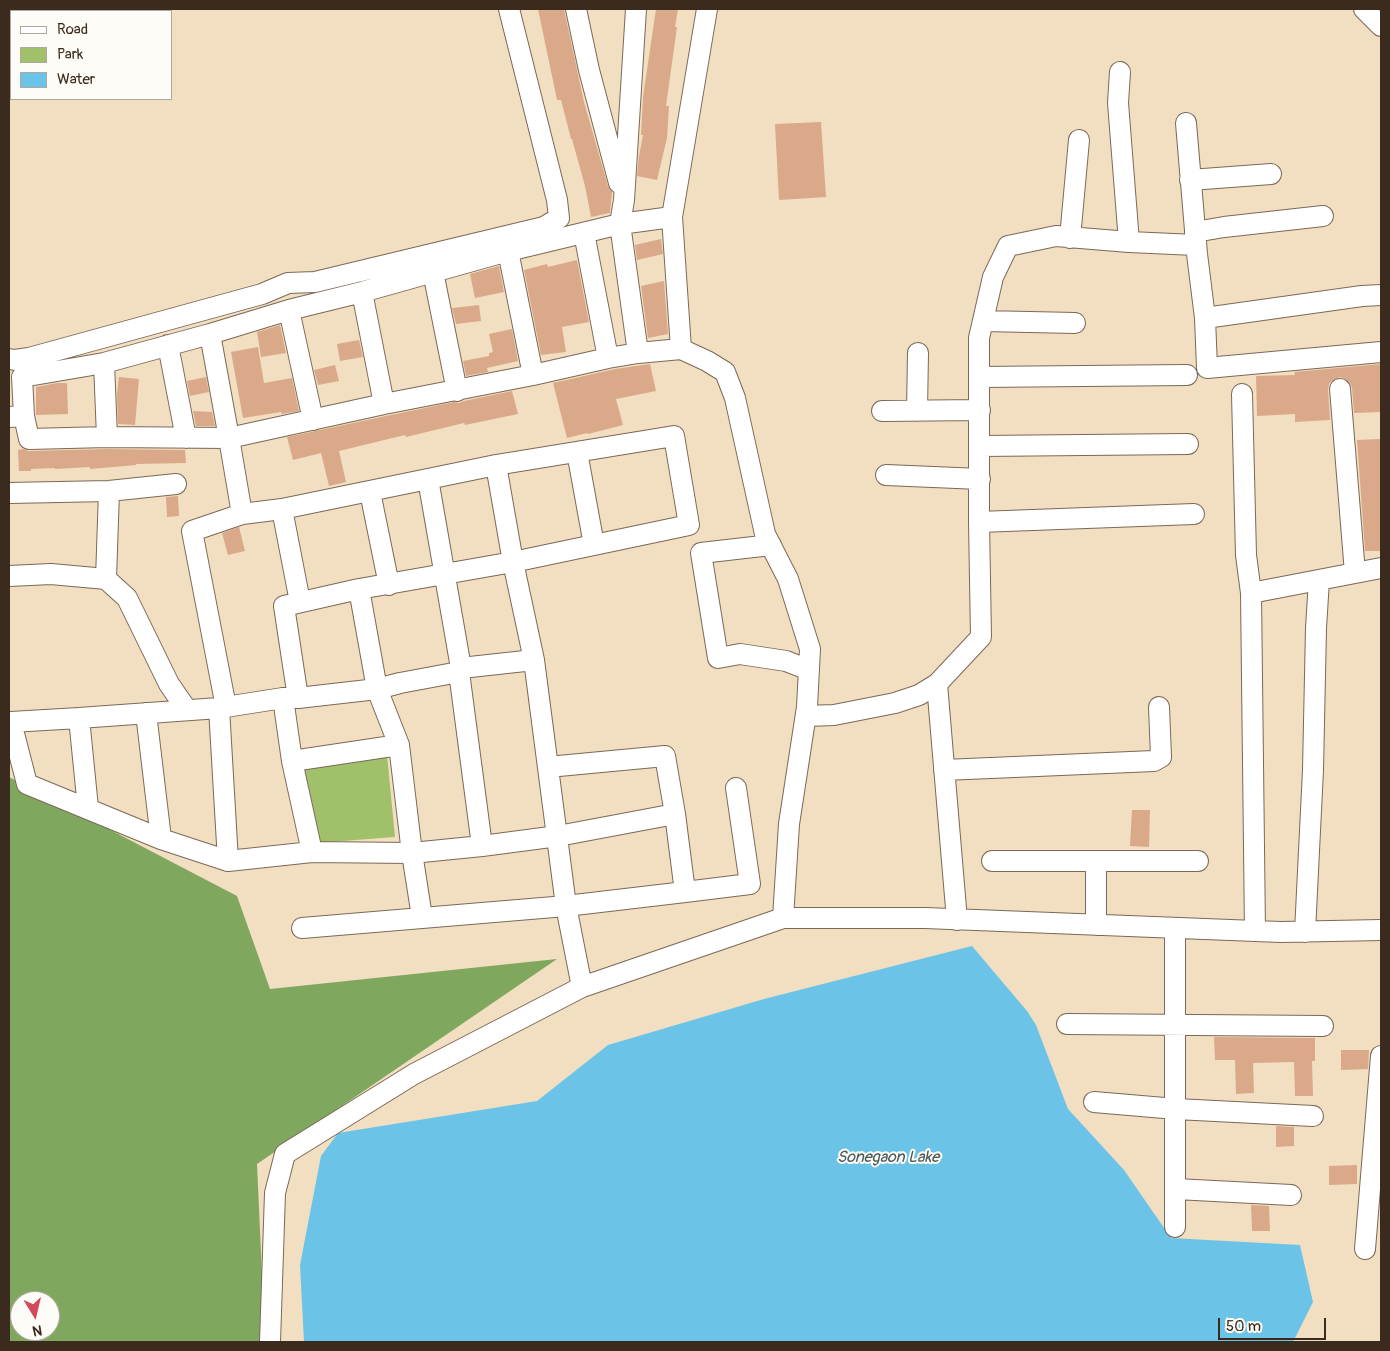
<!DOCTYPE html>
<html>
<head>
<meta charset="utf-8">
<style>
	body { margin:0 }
	#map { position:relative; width:1390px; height:1351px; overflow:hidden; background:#f2dec0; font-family:Pangolin,sans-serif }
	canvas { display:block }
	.frame { position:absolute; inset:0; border:10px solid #3b2a1e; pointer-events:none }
	.legend { position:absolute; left:10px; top:10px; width:162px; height:90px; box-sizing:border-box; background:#fdfcf7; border:1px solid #afa8a0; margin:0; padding:6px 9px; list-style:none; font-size:15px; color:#3b2a1e }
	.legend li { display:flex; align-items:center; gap:10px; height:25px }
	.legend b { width:25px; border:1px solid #afa8a0 }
	.north { position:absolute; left:10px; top:1291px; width:50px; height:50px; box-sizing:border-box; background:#fdfcf7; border:1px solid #afa8a0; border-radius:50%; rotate:171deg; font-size:14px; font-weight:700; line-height:20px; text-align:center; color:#3b2a1e }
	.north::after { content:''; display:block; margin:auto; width:18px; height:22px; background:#d1495b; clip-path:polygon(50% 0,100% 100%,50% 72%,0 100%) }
	.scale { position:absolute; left:1218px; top:1318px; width:108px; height:22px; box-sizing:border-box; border:2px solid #3b2a1e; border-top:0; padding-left:6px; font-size:15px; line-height:18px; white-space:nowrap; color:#3b2a1e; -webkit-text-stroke:4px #fdfcf7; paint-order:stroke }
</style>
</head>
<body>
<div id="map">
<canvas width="1390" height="1351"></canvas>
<div class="frame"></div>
<ul class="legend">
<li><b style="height:6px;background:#fff"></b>Road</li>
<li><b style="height:14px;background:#a0c16a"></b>Park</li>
<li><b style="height:14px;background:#6bc4e8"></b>Water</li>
</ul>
<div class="north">N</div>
<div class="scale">50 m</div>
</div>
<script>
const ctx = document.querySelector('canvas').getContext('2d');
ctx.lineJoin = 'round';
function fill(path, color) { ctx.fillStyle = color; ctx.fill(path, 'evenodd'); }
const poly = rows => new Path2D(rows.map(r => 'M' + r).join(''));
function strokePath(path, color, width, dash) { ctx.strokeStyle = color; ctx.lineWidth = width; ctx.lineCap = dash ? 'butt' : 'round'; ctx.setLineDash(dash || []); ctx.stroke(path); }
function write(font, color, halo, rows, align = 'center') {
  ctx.font = font + ' Pangolin,sans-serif'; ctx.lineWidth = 4; ctx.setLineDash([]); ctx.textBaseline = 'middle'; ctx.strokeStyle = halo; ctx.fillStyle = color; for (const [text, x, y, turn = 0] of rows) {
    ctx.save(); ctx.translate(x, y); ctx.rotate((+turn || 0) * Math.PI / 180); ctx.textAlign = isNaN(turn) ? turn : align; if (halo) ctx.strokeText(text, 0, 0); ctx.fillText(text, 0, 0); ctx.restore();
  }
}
const green = poly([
	[387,755,395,837,316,843,301,767]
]);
const forest = poly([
	[9,777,237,896,270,989,557,959,257,1164,265,1342,9,1342],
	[20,1301,50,1301,50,1331,20,1331]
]);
const water = poly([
	[972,946,1027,1011,1036,1025,1068,1109,1124,1170,1171,1238,1300,1245,1313,1302,1293,1342,304,1342,300,1265,321,1156,338,1133,537,1101,608,1045,764,999]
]);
const building = poly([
	[538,9,564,9,584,102,608,186,612,192,610,213,591,217,585,186,572,139,571,139,561,100,557,100],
	[656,9,678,9,675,27,677,27,666,106,669,106,667,138,657,180,637,176,639,156,643,135,641,135,643,97],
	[821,122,826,197,779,200,775,124],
	[661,239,663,254,637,260,635,245],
	[577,260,589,322,562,327,566,352,541,355,524,270,547,264,548,267],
	[499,266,504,292,475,298,470,274],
	[664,281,668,334,648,338,641,286],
	[479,305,481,321,456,324,452,308],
	[280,325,286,353,261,357,257,332],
	[512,329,518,361,487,368,488,372,466,376,463,361,489,356,489,353,493,352,489,334],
	[359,340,363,357,340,361,337,344],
	[258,347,264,383,292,378,299,411,282,414,281,412,243,418,231,352],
	[650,364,656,391,616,399,623,425,588,434,587,433,567,438,553,383,615,369],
	[1381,364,1381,412,1354,413,1352,388,1350,383,1345,379,1340,377,1333,380,1329,384,1328,390,1330,420,1295,422,1295,414,1257,416,1256,376,1295,375,1294,372],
	[335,365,339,381,318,385,314,370],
	[119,377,139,379,135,425,118,424,117,394],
	[206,377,209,392,190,396,187,381],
	[57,383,67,383,68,414,36,415,36,387],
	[512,391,518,414,465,425,464,423,406,437,405,435,339,451,346,482,329,486,321,453,293,460,287,437,386,416,454,402,459,403,464,401],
	[193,411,212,412,215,426,196,426],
	[1381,439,1381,551,1365,551,1357,440],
	[23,449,29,451,107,449,185,450,186,463,136,464,136,465,90,469,90,467,55,469,55,468,31,469,31,471,19,471,18,450],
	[178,496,179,516,167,517,166,497],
	[239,527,245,551,228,555,222,533],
	[1132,810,1150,810,1149,847,1130,846],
	[1214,1037,1315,1038,1315,1061,1312,1061,1313,1096,1295,1096,1294,1062,1253,1063,1254,1093,1236,1094,1235,1060,1215,1060],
	[1341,1050,1369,1050,1368,1069,1341,1070],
	[1276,1126,1294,1127,1294,1146,1276,1147],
	[1357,1165,1357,1184,1329,1185,1329,1166],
	[1251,1205,1269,1206,1270,1231,1252,1231]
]);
const minor = poly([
	[576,9,589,70,619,183],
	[636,9,624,200,620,224,638,353],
	[1364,9,1381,26],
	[1120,72,1118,103,1129,242],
	[1186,123,1197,254,1205,318,1207,368,1381,352],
	[1190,180,1271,174],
	[1195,232,1224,227,1323,216],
	[584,233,608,358],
	[1070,238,1079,140],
	[508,251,620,224,672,217],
	[433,272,457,391],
	[362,292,384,404],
	[289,310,362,292,508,251,533,375],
	[1205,318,1362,296,1381,295],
	[983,321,1075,323],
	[210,334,289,310,313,420],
	[168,345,186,438],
	[681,349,672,217,707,9],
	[9,359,15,360,29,358,262,294,288,283,315,282,544,227,559,218,557,200,509,9],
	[104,363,107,437],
	[980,377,1187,375],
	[1340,389,1355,573],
	[1242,394,1246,555,1251,593],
	[882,411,980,410],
	[917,411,918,353],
	[24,416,22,377,104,363,210,334,229,438,384,404,533,375,608,358,638,353,681,349,707,361,725,372,735,398,765,534,788,579,810,649,807,707,789,824,783,918],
	[9,417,24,416,29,439,107,437,229,438,242,514,282,509,496,465,674,436,689,525,513,562,359,589,284,606,298,698],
	[980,446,1188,444],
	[577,452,594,545],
	[886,475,980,479],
	[428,479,461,668],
	[370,492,389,585],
	[9,493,109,491,176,484],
	[282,509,300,602],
	[979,522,1194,514],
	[771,545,701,553,718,658,740,654,786,661,809,670],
	[9,576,51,574,106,579,127,598,169,684,187,710],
	[106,579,109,491],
	[359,589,377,689,399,745],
	[459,672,482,846],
	[283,698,292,761,312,852],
	[226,707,192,531,242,514],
	[219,708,228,861],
	[146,713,161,839],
	[806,716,834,715,895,703,919,695,937,684],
	[79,718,219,708,283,698,298,698,377,689,400,683,459,672,461,668,534,660],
	[548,767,665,756,675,814],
	[944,770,1154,761,1161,757,1159,707],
	[88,808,79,718,11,722,27,784,161,839,228,861,312,852,412,853,399,745,292,761],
	[992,861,1198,861],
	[685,892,750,884,736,788],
	[957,920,937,684,981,637,979,522,979,338,993,277,1008,246,1056,236,1129,242,1196,245],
	[1096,925,1096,862],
	[302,928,566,906,685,892,675,814,558,836,482,846,412,853,422,917],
	[1175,929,1175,1227],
	[1255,931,1251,593,1381,568],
	[1305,932,1313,770,1316,628,1319,580],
	[582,987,783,918,925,918,1281,932,1381,930],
	[1067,1024,1323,1026],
	[1094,1102,1176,1109,1313,1116],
	[1176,1189,1291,1195],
	[1365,1249,1381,1056],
	[270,1342,275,1193,285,1154,414,1074,582,987,566,906,534,660,513,562,496,465]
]);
const waterNames = [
	["Sonegaon Lake",888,1158]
];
fill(green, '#a0c16a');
fill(forest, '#80a75e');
fill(water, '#6bc4e8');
fill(building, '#daa989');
strokePath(minor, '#7b6957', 22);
strokePath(minor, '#fff', 20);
write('italic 16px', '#49585b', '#fdfcf7', waterNames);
</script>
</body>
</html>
